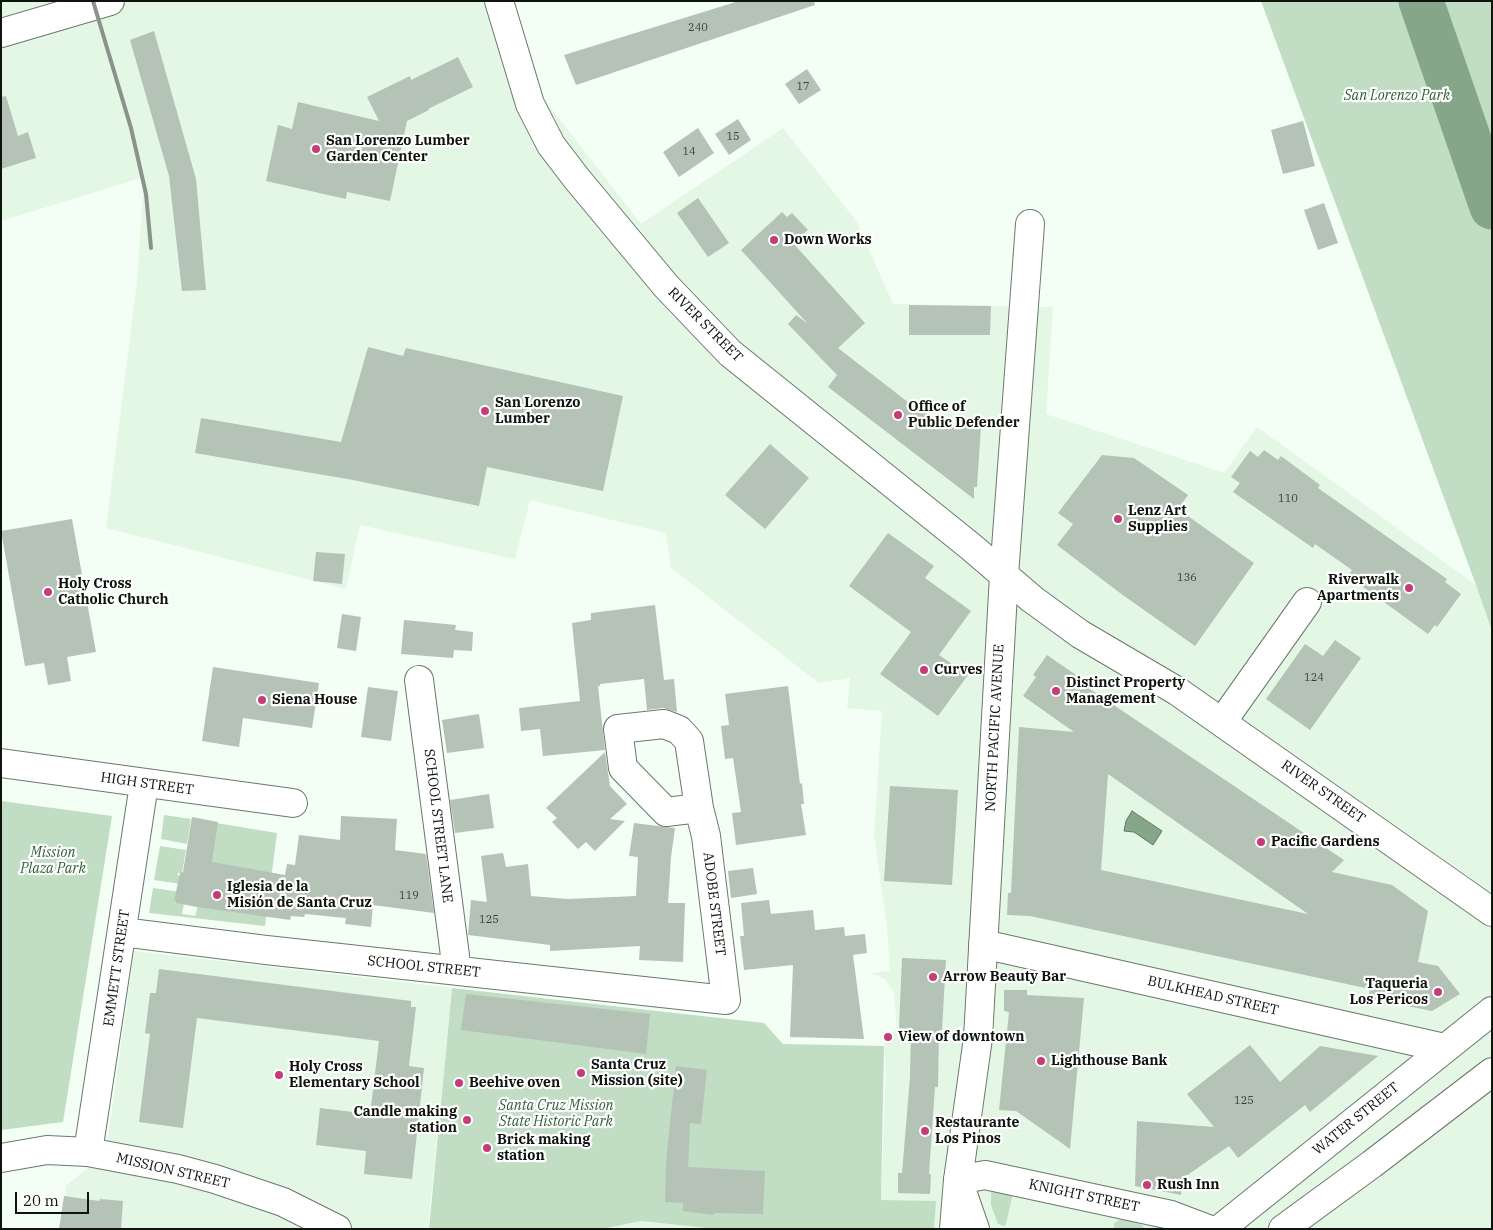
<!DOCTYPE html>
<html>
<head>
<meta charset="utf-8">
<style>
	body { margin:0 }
	#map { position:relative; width:1493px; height:1230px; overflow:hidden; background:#f3fef4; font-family:"IBM Plex Serif",serif }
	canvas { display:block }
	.frame { position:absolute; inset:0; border:2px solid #0f140f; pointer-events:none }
	.scale { position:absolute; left:15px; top:1192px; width:74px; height:22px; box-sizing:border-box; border:2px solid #0f140f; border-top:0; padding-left:6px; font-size:15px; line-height:18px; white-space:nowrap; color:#0f140f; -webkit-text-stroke:4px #fff; paint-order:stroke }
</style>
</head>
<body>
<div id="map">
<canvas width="1493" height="1230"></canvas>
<div class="frame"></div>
<div class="scale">20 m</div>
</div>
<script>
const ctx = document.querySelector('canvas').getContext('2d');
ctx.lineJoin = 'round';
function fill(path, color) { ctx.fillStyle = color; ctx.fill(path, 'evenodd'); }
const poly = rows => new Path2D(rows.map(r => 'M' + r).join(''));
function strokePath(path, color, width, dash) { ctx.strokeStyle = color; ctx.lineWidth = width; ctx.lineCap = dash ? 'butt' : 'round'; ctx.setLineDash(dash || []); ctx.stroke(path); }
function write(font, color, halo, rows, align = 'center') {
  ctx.font = font + ' "IBM Plex Serif",serif'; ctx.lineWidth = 4.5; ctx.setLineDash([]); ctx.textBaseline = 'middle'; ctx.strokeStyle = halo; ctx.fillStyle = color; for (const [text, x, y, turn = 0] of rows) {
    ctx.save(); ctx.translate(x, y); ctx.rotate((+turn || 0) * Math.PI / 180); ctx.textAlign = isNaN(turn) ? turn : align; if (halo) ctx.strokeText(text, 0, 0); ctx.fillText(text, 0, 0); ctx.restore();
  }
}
const built = poly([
	[1,1,503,1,540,94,641,224,783,128,857,222,893,304,1053,307,1046,414,1224,473,1257,427,1476,585,1492,631,1492,1229,934,1229,935,1201,881,1200,886,1069,884,1037,897,1030,894,992,885,979,870,973,890,971,887,927,874,835,882,711,847,708,850,678,819,683,671,568,666,533,530,500,515,559,360,525,346,589,106,528,137,281,144,177,1,221],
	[134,951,452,988,428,1229,64,1229,66,1186,106,1152],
	[641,1221,716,1229,602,1229]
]);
const green = poly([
	[1261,1,1492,1,1492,631,1476,585],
	[1,801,112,816,63,1122,1,1130],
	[164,815,191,819,187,844,161,839],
	[216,823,277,833,265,926,149,913,153,888,180,892,179,899,175,898,174,901,184,903,182,914,195,916,207,877],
	[160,846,186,850,182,873,178,873,178,875,182,877,181,884,154,880],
	[452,988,764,1023,783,1044,884,1046,881,1200,936,1201,934,1229,716,1229,641,1221,602,1229,429,1229],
	[994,1191,1013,1193,1006,1224,1004,1226,998,1224,991,1205,991,1193],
	[1121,1219,1141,1224,1145,1229,1114,1229,1114,1223]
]);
const water = poly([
	[1132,811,1162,831,1153,845,1134,832,1124,831,1126,821,1132,811]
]);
const river = poly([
	[1421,1,1492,207]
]);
const building = poly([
	[739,1,814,1,815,5,576,85,564,55],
	[154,31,196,179,206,290,182,291,169,176,130,40],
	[458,57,473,87,428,109,429,110,407,121,390,201,347,192,346,199,266,181,278,125,292,129,298,102,379,121,367,97,410,76,411,80],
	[807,69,821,90,799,104,785,84],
	[6,96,18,136,28,132,36,158,1,169,1,97],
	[738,119,751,140,729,155,715,134],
	[1303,121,1315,166,1283,174,1271,130],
	[698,128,714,153,679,177,663,152],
	[698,198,729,243,708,257,677,213],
	[1324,203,1338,243,1318,250,1304,210],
	[782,212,787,217,792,213,808,230,793,243,865,323,838,348,913,406,915,404,942,425,981,426,977,487,974,487,974,499,828,387,837,375,788,324,796,315,807,323,741,250],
	[909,305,991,306,990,335,909,335],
	[368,347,403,356,406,348,623,396,603,491,487,467,479,506,353,480,195,453,201,418,341,442],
	[770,444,809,478,765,529,725,495],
	[1264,450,1278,460,1281,456,1320,485,1318,488,1447,579,1445,582,1461,594,1437,627,1435,625,1428,634,1348,576,1352,570,1315,544,1313,548,1233,492,1240,483,1231,477,1250,451,1258,457],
	[1102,455,1134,458,1188,495,1178,509,1254,563,1195,646,1120,593,1057,545,1073,524,1058,513],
	[72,519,96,652,67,657,71,681,48,685,44,663,25,666,1,531],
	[888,533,934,566,925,578,971,611,939,655,968,675,938,716,880,674,911,632,849,586],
	[316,552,345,554,342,584,313,581],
	[655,605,664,680,674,679,677,712,663,708,647,710,644,679,600,684,600,686,598,686,605,750,543,756,540,729,521,731,519,708,580,701,572,623,591,620,591,613],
	[342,614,361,617,356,651,337,648],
	[404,620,456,625,455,630,473,632,472,651,454,650,453,658,401,654],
	[1335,640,1361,658,1310,730,1266,699,1305,644,1323,656],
	[1047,655,1089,684,1087,687,1344,860,1332,872,1392,885,1428,911,1418,962,1438,966,1460,994,1432,1011,1368,998,1370,989,1030,916,1007,915,1008,893,1011,893,1019,727,1074,732,1023,696,1036,677,1033,675],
	[1108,774,1308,914,1101,870],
	[213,667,319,683,312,728,243,718,239,747,202,741],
	[788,686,800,784,802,783,804,804,801,804,806,835,736,845,732,813,741,812,733,758,725,759,721,726,729,725,725,694],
	[368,687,398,691,391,741,361,737],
	[479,714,484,748,447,753,442,720],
	[605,752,610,786,627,804,610,819,625,821,595,851,586,842,578,849,552,822,557,818,546,808],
	[890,786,958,790,952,885,884,881],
	[489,794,494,828,455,833,450,800],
	[341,816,397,819,395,850,426,854,434,913,373,905,371,927,345,924,346,918,305,914,304,917,291,916,290,920,197,907,176,903,176,901,174,901,180,873,183,872,192,817,218,822,212,862,285,875,287,864,295,865,299,835,340,840],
	[634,823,675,828,671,857,668,903,685,903,683,962,639,960,640,946,550,951,550,945,468,935,471,900,487,902,481,856,503,853,506,867,528,864,531,896,568,899,636,896,638,857,629,856],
	[753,868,757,894,731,898,728,871],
	[769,900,771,914,813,910,815,930,844,927,845,936,865,934,867,953,853,955,864,1039,790,1037,793,965,744,970,740,936,744,936,741,903],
	[902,958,946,960,942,1030,939,1030,938,1087,935,1087,929,1174,931,1174,930,1194,898,1193,898,1173,902,1173,910,1077,911,1029,899,1028],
	[159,969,411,1001,411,1007,416,1007,409,1066,424,1068,412,1179,364,1174,366,1151,316,1145,320,1108,370,1114,379,1041,197,1018,183,1128,139,1122,150,1034,145,1033,150,993,156,993],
	[1004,990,1027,990,1027,995,1084,998,1070,1149,1016,1111,999,1110,1009,1012,1004,1011],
	[466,994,650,1014,646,1054,461,1030],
	[1250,1045,1280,1082,1320,1046,1378,1056,1310,1112,1305,1105,1238,1158,1229,1146,1182,1179,1181,1195,1135,1186,1137,1121,1214,1127,1187,1094],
	[676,1066,707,1070,701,1124,690,1123,688,1167,765,1171,763,1214,714,1213,713,1215,683,1211,683,1203,665,1202,666,1162],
	[64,1196,99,1201,100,1199,123,1201,121,1229,59,1229]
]);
const minor = poly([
	[1,33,110,1],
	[419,680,457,971],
	[1222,722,1307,602],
	[1,763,293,803],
	[122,932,266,950,726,1000,706,836,699,808,689,741,679,730,664,724,618,729,623,768,666,812,699,808],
	[983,944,1444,1048],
	[88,1152,144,784],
	[958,1180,985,1175,1171,1215,1208,1229],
	[975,1229,958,1180,978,1038,1004,575,1030,224]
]);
const major = poly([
	[499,1,530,104,551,145,577,179,666,286,730,353,970,546,1032,599,1080,634,1177,691,1492,912],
	[1,1158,47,1150,88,1152,178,1169,215,1179,283,1202,337,1229],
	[954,1229,958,1180],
	[1220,1229,1492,1011],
	[1283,1229,1372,1164,1492,1072]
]);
const rail = poly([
	[93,1,131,128,146,194,151,248]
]);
const markers = [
	[316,149,5,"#c43c78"],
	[774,240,5,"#c43c78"],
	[485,411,5,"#c43c78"],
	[898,415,5,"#c43c78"],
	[1118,519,5,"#c43c78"],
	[1409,588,5,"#c43c78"],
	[48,592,5,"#c43c78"],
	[924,670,5,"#c43c78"],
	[1056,691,5,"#c43c78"],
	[262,700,5,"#c43c78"],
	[1261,842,5,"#c43c78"],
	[217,895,5,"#c43c78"],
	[933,977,5,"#c43c78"],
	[1438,992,5,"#c43c78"],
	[888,1037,5,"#c43c78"],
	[1041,1061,5,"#c43c78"],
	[581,1073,5,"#c43c78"],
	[279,1075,5,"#c43c78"],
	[459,1083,5,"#c43c78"],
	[467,1120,5,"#c43c78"],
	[925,1131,5,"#c43c78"],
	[487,1148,5,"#c43c78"],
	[1147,1185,5,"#c43c78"]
];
const numberNames = [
	["240",698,28],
	["17",803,87],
	["15",733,137],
	["14",689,152],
	["110",1288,499],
	["136",1187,578],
	["124",1314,678],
	["119",409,896],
	["125",489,920],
	["125",1244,1101]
];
const parkNames = [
	["San Lorenzo Park",1397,96],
	["Mission",53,853],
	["Plaza Park",53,869],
	["Santa Cruz Mission",556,1106],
	["State Historic Park",556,1122]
];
const poiNames = [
	["San Lorenzo Lumber",326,141],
	["Garden Center",326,157],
	["Down Works",784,240],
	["San Lorenzo",495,403],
	["Lumber",495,419],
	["Office of",908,407],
	["Public Defender",908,423],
	["Lenz Art",1128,511],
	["Supplies",1128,527],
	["Riverwalk",1399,580,"right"],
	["Apartments",1399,596,"right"],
	["Holy Cross",58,584],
	["Catholic Church",58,600],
	["Curves",934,670],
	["Distinct Property",1066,683],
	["Management",1066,699],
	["Siena House",272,700],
	["Pacific Gardens",1271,842],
	["Iglesia de la",227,887],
	["Misión de Santa Cruz",227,903],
	["Arrow Beauty Bar",943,977],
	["Taqueria",1428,984,"right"],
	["Los Pericos",1428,1000,"right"],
	["View of downtown",898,1037],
	["Lighthouse Bank",1051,1061],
	["Santa Cruz",591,1065],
	["Mission (site)",591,1081],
	["Holy Cross",289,1067],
	["Elementary School",289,1083],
	["Beehive oven",469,1083],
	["Candle making",457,1112,"right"],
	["station",457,1128,"right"],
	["Restaurante",935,1123],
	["Los Pinos",935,1139],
	["Brick making",497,1140],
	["station",497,1156],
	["Rush Inn",1157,1185]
];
const streetNames = [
	["RIVER STREET",705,325,45],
	["NORTH PACIFIC AVENUE",995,728,-87],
	["HIGH STREET",147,784,8],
	["RIVER STREET",1323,792,35],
	["SCHOOL STREET LANE",438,826,83],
	["ADOBE STREET",714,904,83],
	["SCHOOL STREET",424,967,6],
	["EMMETT STREET",117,968,-82],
	["BULKHEAD STREET",1213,996,13],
	["WATER STREET",1356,1119,-39],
	["MISSION STREET",173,1171,13],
	["KNIGHT STREET",1084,1196,12]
];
fill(built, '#e3f7e4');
fill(green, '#c1ddc3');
fill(water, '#86a689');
strokePath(water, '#627a64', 1);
strokePath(river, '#86a689', 45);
fill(building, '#b5c3b6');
strokePath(minor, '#6b786c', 30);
strokePath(major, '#6b786c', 30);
strokePath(minor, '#fff', 28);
strokePath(major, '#fff', 28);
strokePath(rail, '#8a928b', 4);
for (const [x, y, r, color] of markers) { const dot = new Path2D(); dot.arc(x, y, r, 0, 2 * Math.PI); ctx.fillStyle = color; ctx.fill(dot); strokePath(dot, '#fff', 2); }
write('11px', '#384039', null, numberNames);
write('italic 14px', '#2e5e35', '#fff', parkNames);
write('bold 14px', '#0f140f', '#fff', poiNames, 'left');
write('14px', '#0f140f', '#fff', streetNames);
</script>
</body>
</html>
